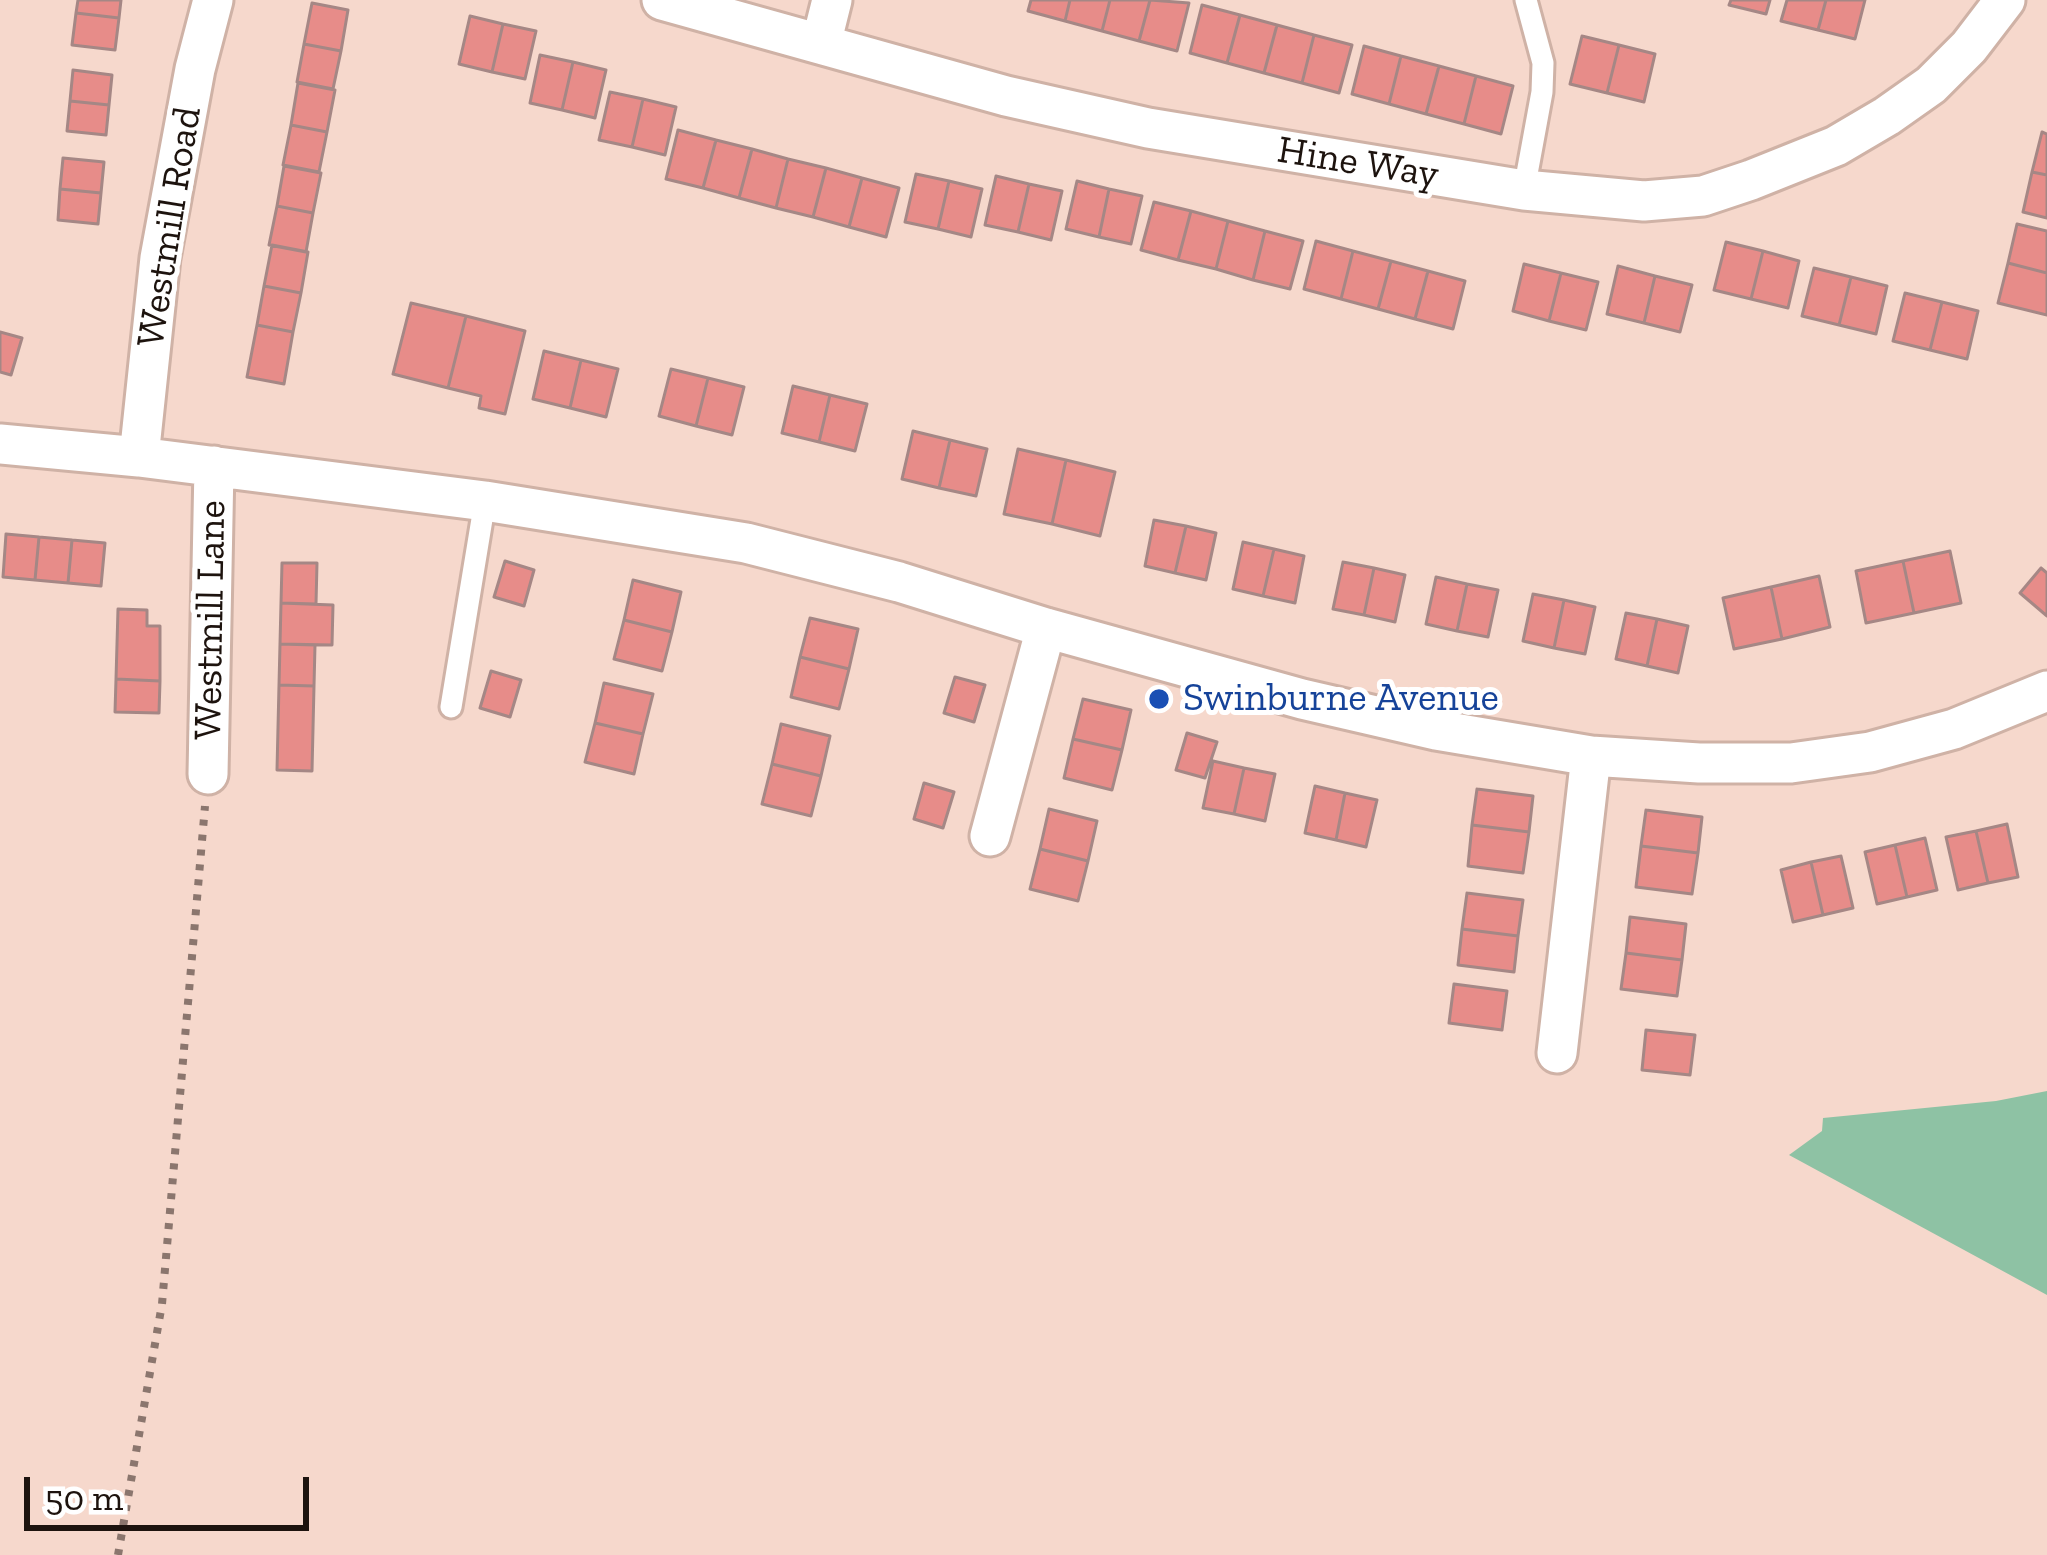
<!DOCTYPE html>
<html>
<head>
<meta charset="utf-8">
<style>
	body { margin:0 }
	#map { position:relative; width:2047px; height:1555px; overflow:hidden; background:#f6d8cc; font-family:"Zilla Slab",serif }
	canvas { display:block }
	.scale { position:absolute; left:24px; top:1477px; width:285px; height:54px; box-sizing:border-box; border:6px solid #1d130e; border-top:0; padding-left:15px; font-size:36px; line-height:42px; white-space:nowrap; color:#1d130e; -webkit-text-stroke:9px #fff; paint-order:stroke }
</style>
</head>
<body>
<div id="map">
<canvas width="2047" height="1555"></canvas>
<div class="scale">50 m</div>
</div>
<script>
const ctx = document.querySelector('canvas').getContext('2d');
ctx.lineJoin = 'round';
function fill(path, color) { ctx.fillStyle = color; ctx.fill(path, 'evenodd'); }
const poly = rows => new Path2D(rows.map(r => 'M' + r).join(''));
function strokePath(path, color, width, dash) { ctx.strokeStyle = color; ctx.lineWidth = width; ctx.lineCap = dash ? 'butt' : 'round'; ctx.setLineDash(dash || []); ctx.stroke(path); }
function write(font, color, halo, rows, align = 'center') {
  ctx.font = font + ' "Zilla Slab",serif'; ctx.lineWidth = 10; ctx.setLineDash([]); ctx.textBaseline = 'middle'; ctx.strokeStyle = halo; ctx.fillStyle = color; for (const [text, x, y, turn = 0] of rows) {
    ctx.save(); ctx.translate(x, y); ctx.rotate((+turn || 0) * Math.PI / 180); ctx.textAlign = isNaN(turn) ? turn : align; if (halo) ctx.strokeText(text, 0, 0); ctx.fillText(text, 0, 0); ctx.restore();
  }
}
const green = poly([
	[2047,1091,2047,1295,1789,1155,1822,1131,1823,1118,1996,1101]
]);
const building = poly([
	[78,0,121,0,119,18,76,13,78,0],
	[1031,0,1070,0,1065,21,1028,11,1031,0],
	[1070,0,1110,0,1102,31,1065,21,1070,0],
	[1110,0,1150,0,1139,41,1102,31,1110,0],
	[1150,0,1189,3,1177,51,1139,41,1150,0],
	[1731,0,1770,0,1766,14,1729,5,1731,0],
	[1787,0,1826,0,1818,30,1781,21,1787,0],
	[1826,0,1865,0,1855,39,1818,30,1826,0],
	[312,3,348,10,341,51,304,44,312,3],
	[1202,5,1240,15,1227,63,1190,53,1202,5],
	[76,13,119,18,115,50,72,45,76,13],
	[1240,15,1277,25,1264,73,1227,63,1240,15],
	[470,16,503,24,492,72,459,64,470,16],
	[503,24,536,31,525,79,492,72,503,24],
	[1277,25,1314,35,1302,83,1264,73,1277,25],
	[1314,35,1352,45,1339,93,1302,83,1314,35],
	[1582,36,1619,45,1607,93,1570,84,1582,36],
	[304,44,341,51,333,89,297,82,304,44],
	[1619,45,1655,54,1644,102,1607,93,1619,45],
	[1364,46,1401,56,1389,104,1352,94,1364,46],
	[540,55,573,62,562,110,530,103,540,55],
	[1401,56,1439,66,1426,114,1389,104,1401,56],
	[573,62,606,70,595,118,562,110,573,62],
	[1439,66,1476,76,1464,124,1426,114,1439,66],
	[73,70,112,75,109,105,70,101,73,70],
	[1476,76,1513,86,1501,134,1464,124,1476,76],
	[298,83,335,90,327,132,291,125,298,83],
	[610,92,643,99,632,147,599,140,610,92],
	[643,99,676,107,665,155,632,147,643,99],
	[70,101,109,105,106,135,67,131,70,101],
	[291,125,327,132,319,172,283,165,291,125],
	[678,130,716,140,703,188,666,179,678,130],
	[2042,132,2047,134,2047,175,2032,172,2042,132],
	[716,140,752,149,739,198,703,188,716,140],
	[752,149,788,159,776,208,739,198,752,149],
	[63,158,104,162,101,193,60,189,63,158],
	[788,159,826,168,813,217,776,208,788,159],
	[284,166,321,173,313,213,277,206,284,166],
	[826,168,862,178,849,227,813,217,826,168],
	[2032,172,2047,175,2047,218,2023,212,2032,172],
	[916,174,949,181,938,229,905,222,916,174],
	[996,176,1029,184,1018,232,985,225,996,176],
	[862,178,899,188,886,237,849,227,862,178],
	[949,181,982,189,971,237,938,229,949,181],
	[1077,181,1109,189,1099,237,1066,229,1077,181],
	[1029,184,1062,191,1051,240,1018,232,1029,184],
	[60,189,101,193,98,224,58,220,60,189],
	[1109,189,1142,196,1131,244,1099,237,1109,189],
	[1154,202,1191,211,1178,260,1141,250,1154,202],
	[277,206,313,213,306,252,269,245,277,206],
	[1191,211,1228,221,1216,269,1178,260,1191,211],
	[1228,221,1265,231,1253,280,1216,269,1228,221],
	[2017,224,2047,231,2047,273,2008,263,2017,224],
	[1265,231,1303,241,1290,289,1253,280,1265,231],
	[1316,241,1353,251,1341,299,1304,289,1316,241],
	[1726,242,1763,251,1751,299,1714,290,1726,242],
	[272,245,308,252,301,293,264,286,272,245],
	[1353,251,1391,261,1378,309,1341,299,1353,251],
	[1763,251,1799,261,1788,308,1751,299,1763,251],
	[1391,261,1428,271,1415,319,1378,309,1391,261],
	[2008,263,2047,273,2047,315,1998,303,2008,263],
	[1524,264,1561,273,1549,321,1513,311,1524,264],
	[1618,266,1655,276,1644,323,1607,314,1618,266],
	[1814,268,1851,277,1839,325,1802,316,1814,268],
	[1428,271,1465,281,1453,329,1415,319,1428,271],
	[1561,273,1598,282,1586,330,1549,321,1561,273],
	[1655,276,1692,285,1680,332,1644,323,1655,276],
	[1851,277,1887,286,1876,334,1839,325,1851,277],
	[264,286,301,293,293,332,257,325,264,286],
	[1905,293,1942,302,1930,350,1893,341,1905,293],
	[1942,302,1978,311,1967,359,1930,350,1942,302],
	[411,303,466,316,448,388,393,374,411,303],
	[466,316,525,331,505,414,479,408,481,396,448,388,466,316],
	[257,325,293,332,284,384,247,377,257,325],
	[0,332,22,338,11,375,0,372,0,332],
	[544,351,581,360,570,408,533,399,544,351],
	[581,360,618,369,606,417,570,408,581,360],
	[671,369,708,378,696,426,659,416,671,369],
	[708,378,744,387,732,435,696,426,708,378],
	[793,386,830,395,819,442,782,433,793,386],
	[830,395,867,404,855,451,819,442,830,395],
	[913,431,950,440,939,488,902,479,913,431],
	[950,440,987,449,976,496,939,488,950,440],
	[1018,449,1066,460,1052,524,1004,514,1018,449],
	[1066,460,1115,472,1100,536,1052,524,1066,460],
	[1154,520,1186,526,1175,573,1145,566,1154,520],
	[1186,526,1216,533,1206,580,1175,573,1186,526],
	[6,534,39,537,35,580,3,577,6,534],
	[39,537,72,540,68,583,35,580,39,537],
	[72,540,105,543,101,586,68,583,72,540],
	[1243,542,1274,549,1263,596,1233,589,1243,542],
	[1274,549,1304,556,1295,603,1263,596,1274,549],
	[1950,551,1961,603,1914,613,1903,561,1950,551],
	[505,561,534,570,524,606,494,597,505,561],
	[1903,561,1914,613,1866,623,1856,571,1903,561],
	[1343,562,1374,568,1364,615,1333,609,1343,562],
	[282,563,317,563,316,604,281,603,282,563],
	[1374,568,1405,575,1395,622,1364,615,1374,568],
	[2041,568,2047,573,2047,616,2020,593,2041,568],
	[1819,576,1830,627,1782,639,1771,587,1819,576],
	[1436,577,1467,584,1457,631,1426,624,1436,577],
	[633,580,681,592,672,632,624,620,633,580],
	[1467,584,1498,590,1488,637,1457,631,1467,584],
	[1771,587,1782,639,1734,649,1723,598,1771,587],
	[1533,594,1564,600,1554,648,1523,641,1533,594],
	[1564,600,1595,607,1585,654,1554,648,1564,600],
	[281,603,333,605,332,645,280,644,281,603],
	[118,609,147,610,147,626,160,626,160,681,116,679,118,609],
	[1626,613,1657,619,1647,666,1616,659,1626,613],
	[810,618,858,629,849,669,800,657,810,618],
	[1657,619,1688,626,1678,673,1647,666,1657,619],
	[624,620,672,632,662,671,614,659,624,620],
	[280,644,315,645,314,686,279,685,280,644],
	[800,657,849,669,839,709,791,697,800,657],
	[491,671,521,680,510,717,480,708,491,671],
	[955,677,985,685,974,722,944,713,955,677],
	[116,679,160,681,159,713,115,712,116,679],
	[604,683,653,694,643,734,595,723,604,683],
	[279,685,314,686,312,771,277,770,279,685],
	[1083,699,1131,710,1122,750,1073,739,1083,699],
	[595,723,643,734,634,774,585,762,595,723],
	[781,724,830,736,821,776,772,764,781,724],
	[1187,733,1217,742,1205,778,1176,770,1187,733],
	[1073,739,1122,750,1112,790,1064,778,1073,739],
	[1213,761,1244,768,1234,814,1203,808,1213,761],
	[772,764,821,776,811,816,762,804,772,764],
	[1244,768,1275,774,1265,821,1234,814,1244,768],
	[924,783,954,792,943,828,914,819,924,783],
	[1315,786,1345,793,1336,840,1305,833,1315,786],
	[1477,789,1533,796,1529,832,1472,825,1477,789],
	[1345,793,1377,800,1366,847,1336,840,1345,793],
	[1049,809,1097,821,1088,861,1040,849,1049,809],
	[1646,810,1702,817,1698,853,1641,846,1646,810],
	[2007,824,2018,877,1988,883,1976,831,2007,824],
	[1472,825,1529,832,1523,873,1468,866,1472,825],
	[1976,831,1988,883,1958,890,1946,837,1976,831],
	[1925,838,1937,890,1907,897,1895,845,1925,838],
	[1895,845,1907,897,1877,904,1865,852,1895,845],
	[1641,846,1698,853,1692,894,1636,887,1641,846],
	[1040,849,1088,861,1078,901,1030,889,1040,849],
	[1841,856,1853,908,1823,915,1811,862,1841,856],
	[1811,862,1823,915,1793,922,1781,870,1811,862],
	[1467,893,1523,900,1518,936,1462,929,1467,893],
	[1630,917,1686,924,1682,960,1626,953,1630,917],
	[1462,929,1518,936,1514,972,1458,965,1462,929],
	[1626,953,1682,960,1677,996,1621,989,1626,953],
	[1454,984,1507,991,1502,1030,1449,1023,1454,984],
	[1646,1030,1695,1035,1690,1075,1642,1070,1646,1030]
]);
const path = poly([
	[118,1555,162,1304,205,806]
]);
const lane = poly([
	[1524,190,1542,92,1543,63,1526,0],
	[451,707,485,501]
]);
const street = poly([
	[662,0,1006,96,1148,128,1524,190,1644,201,1703,196,1751,180,1836,146,1887,116,1931,85,1969,47,2005,0],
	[821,44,832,0],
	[0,444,139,457,485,501,746,543,899,582,1046,628,1302,699,1436,730,1591,756,1699,763,1791,763,1870,752,1954,729,2047,691],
	[139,457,160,258,195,69,213,0],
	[208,774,214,466],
	[990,836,1046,628],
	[1557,1053,1591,756]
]);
const markers = [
	[1159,699,12,"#1a4fb4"]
];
const streetNames = [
	["Hine Way",1358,163,9],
	["Westmill Road",170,227,-81],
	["Westmill Lane",211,620,-89]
];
const transitNames = [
	["Swinburne Avenue",1183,699]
];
fill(green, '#8ec2a4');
fill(building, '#e78c89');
strokePath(building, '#a58785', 3);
strokePath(lane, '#cfb2a6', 27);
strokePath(street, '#cfb2a6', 45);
strokePath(path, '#8b766e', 8, [6, 9]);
strokePath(lane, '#fff', 21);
strokePath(street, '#fff', 39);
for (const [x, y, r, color] of markers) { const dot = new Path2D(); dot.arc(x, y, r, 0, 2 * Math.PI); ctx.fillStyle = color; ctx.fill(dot); strokePath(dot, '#fff', 4.5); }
write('39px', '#1d130e', '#fff', streetNames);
write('39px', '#164399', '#fff', transitNames, 'left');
</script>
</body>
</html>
